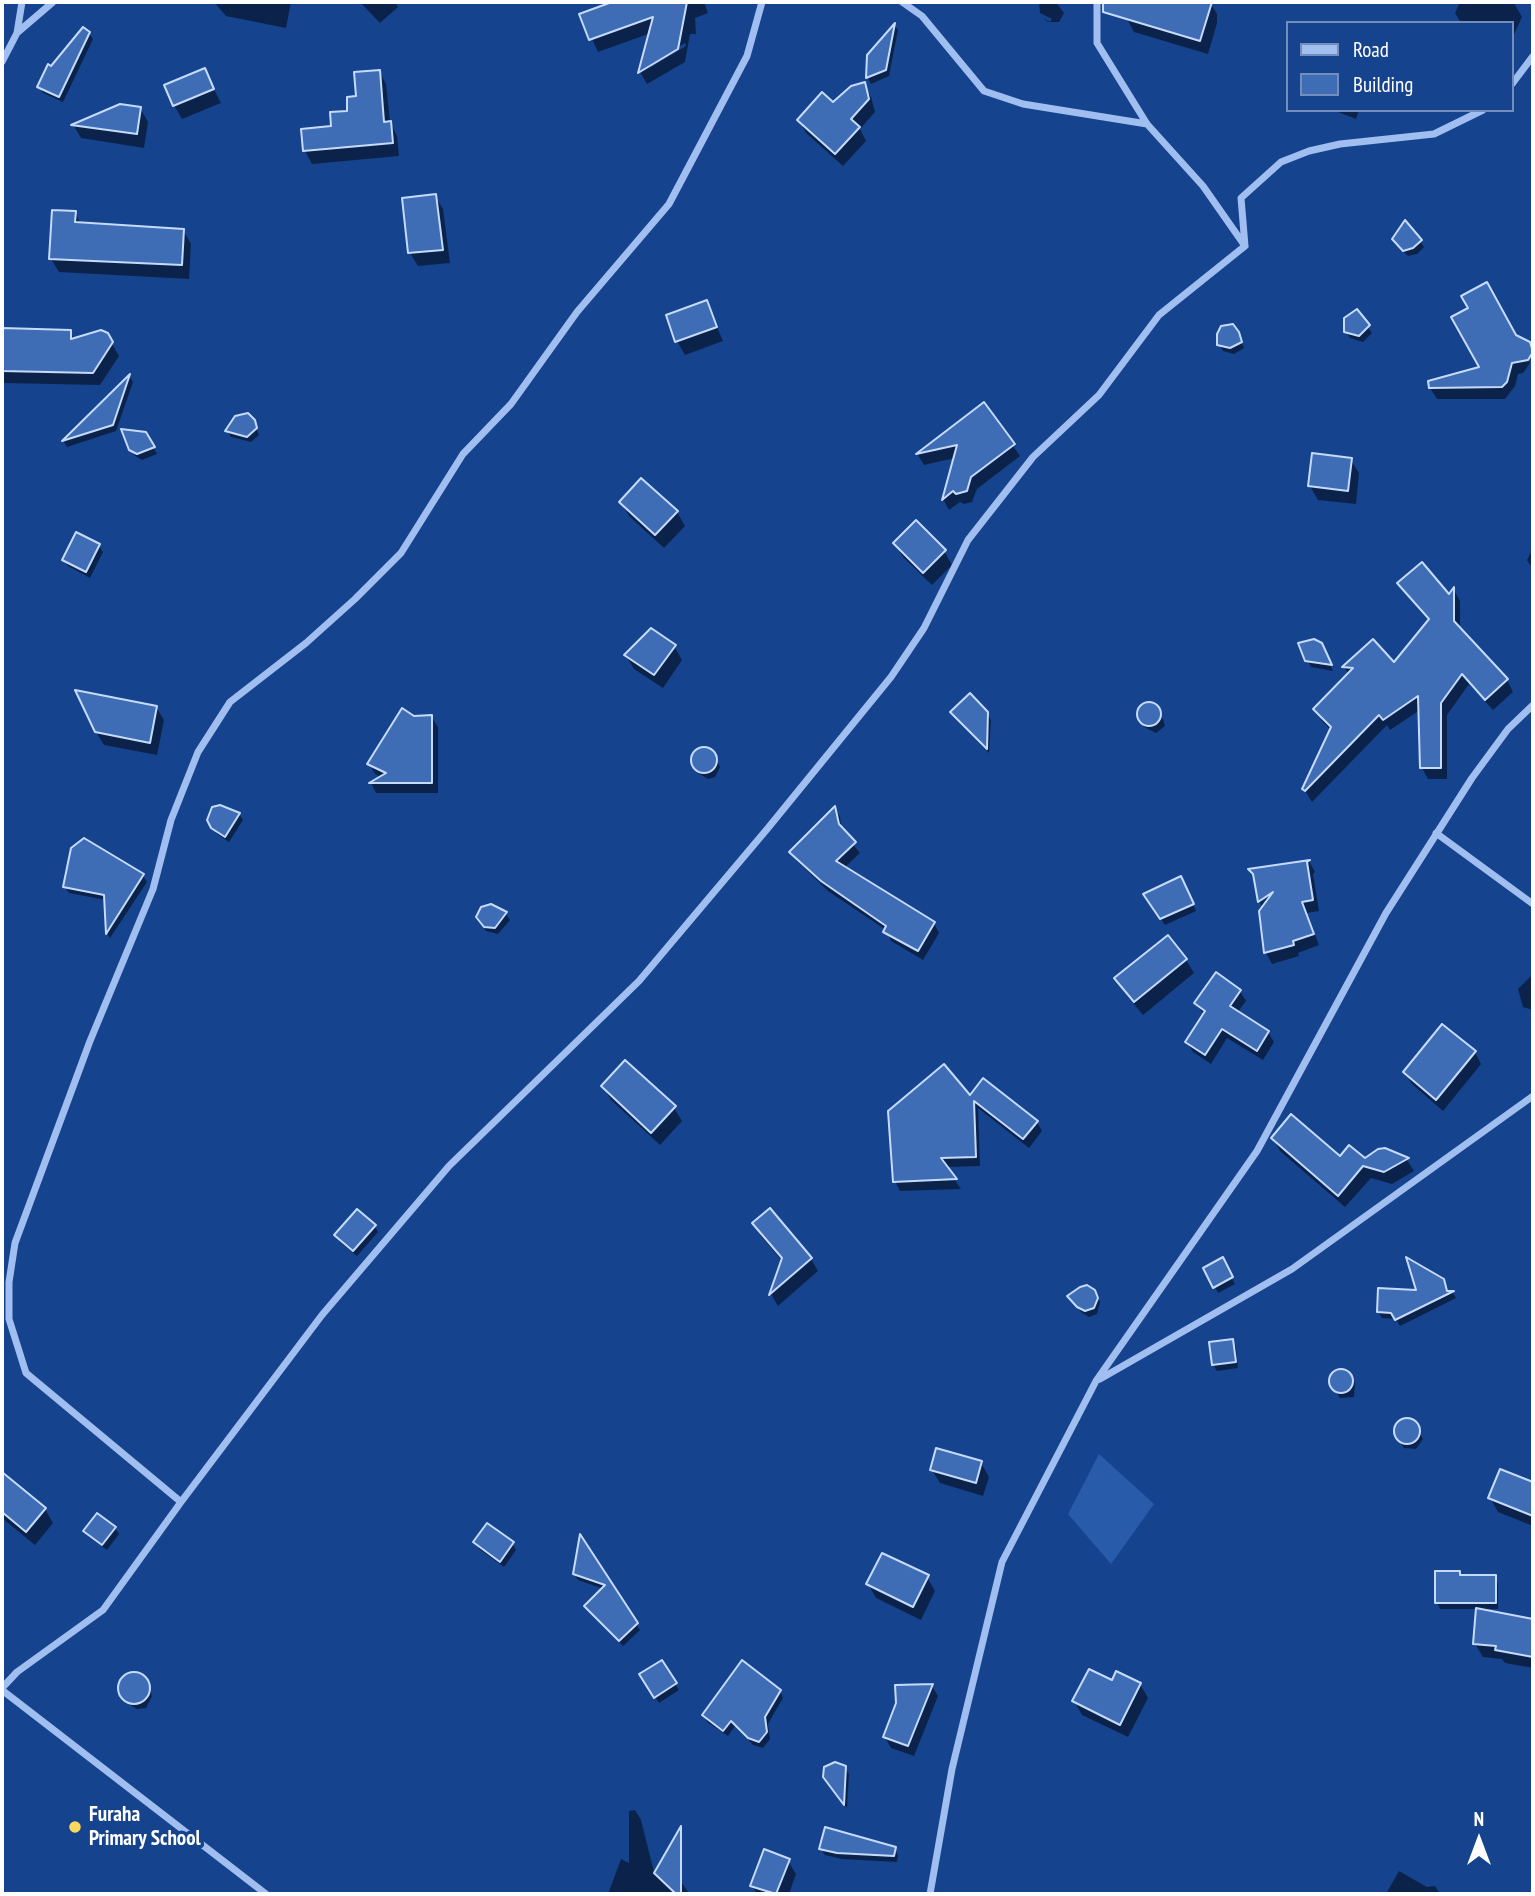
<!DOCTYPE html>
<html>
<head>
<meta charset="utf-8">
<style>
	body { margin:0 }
	#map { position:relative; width:1535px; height:1896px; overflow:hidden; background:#16438d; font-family:"PT Sans Narrow",sans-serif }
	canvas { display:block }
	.frame { position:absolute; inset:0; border:4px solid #fff; pointer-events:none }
	.legend { position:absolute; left:1286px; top:21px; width:228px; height:91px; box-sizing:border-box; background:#16438d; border:2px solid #738ebb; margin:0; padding:9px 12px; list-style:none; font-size:21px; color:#fff }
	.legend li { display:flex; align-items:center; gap:14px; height:35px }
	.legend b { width:35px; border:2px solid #738ebb }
	.north { position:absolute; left:1444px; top:1805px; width:70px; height:70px; -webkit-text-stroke:5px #16438d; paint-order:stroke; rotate:0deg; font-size:19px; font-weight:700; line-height:28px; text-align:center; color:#fff }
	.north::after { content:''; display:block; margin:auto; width:24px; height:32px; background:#fff; clip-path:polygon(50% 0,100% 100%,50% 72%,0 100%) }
</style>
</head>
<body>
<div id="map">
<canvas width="1535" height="1896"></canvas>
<div class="frame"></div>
<ul class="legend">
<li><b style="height:9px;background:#a0bff0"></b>Road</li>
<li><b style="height:19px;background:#3e6db6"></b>Building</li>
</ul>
<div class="north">N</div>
</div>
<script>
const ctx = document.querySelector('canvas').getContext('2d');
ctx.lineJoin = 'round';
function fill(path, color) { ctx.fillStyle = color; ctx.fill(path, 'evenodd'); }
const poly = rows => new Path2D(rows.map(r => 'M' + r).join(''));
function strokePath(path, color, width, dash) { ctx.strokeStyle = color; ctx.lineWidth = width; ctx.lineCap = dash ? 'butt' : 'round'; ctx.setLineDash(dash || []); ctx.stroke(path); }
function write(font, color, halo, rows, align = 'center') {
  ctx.font = font + ' "PT Sans Narrow",sans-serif'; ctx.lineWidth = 7; ctx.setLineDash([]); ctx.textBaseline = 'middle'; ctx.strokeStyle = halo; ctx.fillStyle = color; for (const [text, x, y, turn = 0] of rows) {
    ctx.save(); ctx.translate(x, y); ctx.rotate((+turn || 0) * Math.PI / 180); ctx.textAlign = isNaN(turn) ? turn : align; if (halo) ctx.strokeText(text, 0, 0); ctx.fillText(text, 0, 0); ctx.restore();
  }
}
const green = poly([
	[1099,1454,1154,1504,1111,1564,1068,1514]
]);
const shadow = poly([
	[214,2,291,2,286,28,226,16],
	[360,2,395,2,398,7,380,23],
	[617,2,704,2,708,13,695,18,696,34,690,34,685,62,647,84,640,72,651,33,598,52,581,15],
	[685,43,686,46,651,67,651,63],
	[1039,2,1056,2,1064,13,1059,22,1048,22,1044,19,1043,18,1050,22,1052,19,1040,13],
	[1128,2,1210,2,1217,14,1217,23,1208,54,1134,32,1126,17],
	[1460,2,1514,3,1522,17,1512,39,1512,23,1461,23,1455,13],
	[895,26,898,30,889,76,871,84,868,78,869,56],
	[89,33,93,39,63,102,43,93,39,87,51,68],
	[204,70,221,103,182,119,174,105],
	[379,71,386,84,390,122,397,136,399,156,312,164,305,151,349,112],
	[864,85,871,97,875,112,860,129,866,141,843,166,806,133,799,120,833,104],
	[120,106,140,108,148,122,144,148,81,138,74,126],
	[1333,110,1359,110,1356,119],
	[435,196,443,209,450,263,418,266,410,253],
	[75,213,81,224,183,230,191,244,189,279,59,272,51,259],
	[1420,241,1424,247,1417,254,1408,256,1398,246],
	[1486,284,1530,363,1523,373,1518,374,1515,386,1505,399,1437,399,1430,388,1482,368,1470,308],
	[706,302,723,341,685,355,677,341],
	[1357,312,1372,333,1363,342,1350,338,1346,332],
	[2,330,70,332,74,339,107,335,119,356,100,385,3,383],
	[1238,333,1244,348,1234,354,1223,351,1219,344],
	[130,377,133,382,116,431,67,447,64,442],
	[984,405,1020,456,977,489,972,502,964,504,960,502,949,510,943,499,955,458,924,465,918,455],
	[253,421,259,435,251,442,231,437,227,431],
	[145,433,157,454,142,460,135,456,131,449],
	[1351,460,1359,473,1356,504,1318,500,1310,486],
	[621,502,677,512,685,526,664,548,629,516],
	[77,534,99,546,103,552,90,578,68,566,64,560],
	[895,544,944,551,952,565,932,585,903,557],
	[1533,548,1533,565,1530,565,1527,560],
	[1400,583,1449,596,1454,590,1460,601,1460,630,1507,680,1513,692,1493,710,1469,684,1447,715,1447,779,1428,779,1422,768,1420,710,1390,730,1387,725,1312,802,1304,789,1331,730,1322,721,1315,710,1349,675,1344,667,1394,665,1429,621,1406,594],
	[674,646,682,660,663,688,634,669,626,656],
	[1325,651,1333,671,1311,667,1307,660],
	[1148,703,1154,706,1163,719,1165,726,1156,733,1144,727,1140,721,1141,708],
	[156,707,164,720,157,755,104,745,96,732],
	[952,713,987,713,991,720,989,753],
	[431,716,438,727,438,793,376,793,371,783,381,777,375,774,369,764,414,717],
	[702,748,712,751,716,758,720,767,715,777,708,779,698,773,694,766,692,759,696,752],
	[216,807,225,807,239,814,243,820,229,842,217,834,209,820],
	[835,809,840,817,842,831,860,853,844,868,934,923,939,933,923,960,891,941,886,930,828,891,797,861,791,852],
	[84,840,143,876,147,882,110,938,107,933,106,900,69,893,65,887],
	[1309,861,1315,872,1313,874,1319,911,1307,913,1319,945,1298,953,1299,956,1272,964,1266,953,1261,911,1263,908,1259,901,1256,878,1251,870],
	[1281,888,1261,902,1261,898],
	[1184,884,1196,911,1165,925,1149,901],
	[491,906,506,914,510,920,498,934,486,931,478,917],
	[1186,960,1194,973,1143,1015,1124,992,1117,979],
	[1533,974,1533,1010,1523,1007,1518,989],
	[1240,991,1246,1001,1237,1013,1268,1032,1274,1042,1263,1060,1227,1038,1211,1064,1193,1052,1187,1042,1204,1015,1196,1003],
	[1475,1052,1481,1064,1443,1111,1412,1084,1405,1072],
	[603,1087,674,1108,682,1121,660,1145,611,1100],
	[970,1098,1037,1122,1042,1131,1029,1148,978,1108,980,1166,946,1167,961,1189,900,1191,895,1181],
	[1273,1138,1340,1159,1365,1160,1381,1150,1407,1160,1414,1171,1392,1184,1371,1178,1345,1207,1280,1151],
	[754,1224,811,1259,818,1271,778,1306,771,1294,782,1261,761,1236],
	[375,1226,378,1232,357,1256,340,1242,336,1235],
	[1222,1260,1235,1284,1218,1293,1205,1268],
	[1443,1280,1448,1293,1453,1293,1456,1298,1400,1326,1396,1319,1382,1318,1378,1312],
	[1096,1295,1100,1302,1097,1314,1089,1317,1082,1313,1073,1303],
	[1232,1341,1236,1347,1238,1368,1217,1371,1213,1365],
	[1341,1371,1351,1376,1355,1383,1354,1397,1340,1398,1332,1386,1331,1381,1336,1372],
	[1411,1419,1417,1426,1423,1439,1416,1449,1404,1448,1396,1437,1397,1425],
	[981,1463,989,1477,983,1496,940,1483,932,1470],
	[1501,1471,1533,1484,1533,1526,1498,1512,1490,1498],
	[10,1481,45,1509,53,1523,35,1545,2,1518,2,1492],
	[115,1528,119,1534,107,1550,89,1537,85,1531],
	[581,1539,640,1630,623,1646,586,1606,604,1589,578,1580,574,1574],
	[476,1543,512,1543,516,1550,504,1567,479,1549],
	[1459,1573,1461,1577,1495,1577,1498,1583,1498,1609,1480,1609,1480,1611,1533,1621,1533,1668,1505,1663,1502,1659,1483,1657,1475,1644,1478,1609,1440,1609,1437,1602],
	[927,1577,935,1591,921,1620,876,1598,868,1584],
	[661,1662,679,1690,659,1703,641,1675],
	[138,1674,146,1680,152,1696,146,1708,137,1709,125,1702,120,1685,129,1675],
	[1113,1682,1140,1684,1148,1698,1128,1737,1082,1715,1074,1701],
	[932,1686,938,1696,914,1756,891,1748,885,1737],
	[780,1691,783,1698,768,1724,770,1739,763,1748,753,1745,735,1726,728,1736,707,1722,704,1715],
	[826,1768,845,1768,849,1774,847,1808,826,1781],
	[635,1810,641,1820,655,1876,665,1858,688,1892,685,1894,608,1894,621,1859,629,1863,629,1811],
	[894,1848,898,1855,897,1862,842,1859,825,1855,821,1849],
	[788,1861,796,1874,789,1894,757,1894,752,1886],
	[1399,1871,1427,1887,1435,1886,1440,1894,1374,1894,1387,1892]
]);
const building = poly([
	[612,2,687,2,678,49,638,73,653,17,589,40,579,14,612,2],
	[1103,2,1212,2,1200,41,1103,12,1103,2],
	[895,23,886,70,866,78,867,55,895,23],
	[83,27,90,32,59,97,37,87,48,64,51,66,83,27],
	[205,68,214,89,173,106,164,85,205,68],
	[380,70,384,122,391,121,393,143,303,151,301,129,331,126,330,112,347,111,347,97,356,96,354,72,380,70],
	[865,82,869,99,851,119,860,127,835,154,797,120,822,92,833,102,851,86,865,82],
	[120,104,141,107,137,134,71,125,120,104],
	[436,194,443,250,408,253,402,198,436,194],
	[52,210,76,211,75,222,184,229,182,265,49,259,52,210],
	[1405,220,1422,240,1413,248,1403,251,1392,239,1405,220],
	[1487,282,1516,335,1530,342,1533,352,1528,360,1512,363,1507,382,1502,387,1429,388,1428,381,1479,367,1451,317,1468,308,1461,296,1487,282],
	[707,300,717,327,675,342,666,315,707,300],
	[1357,309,1370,325,1359,336,1344,332,1344,318,1357,309],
	[1233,324,1239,332,1242,342,1230,348,1217,345,1217,334,1221,326,1233,324],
	[2,328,71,330,71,339,101,330,108,333,113,342,93,373,2,371,2,328],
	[130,374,113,425,62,441,130,374],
	[984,402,1015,444,971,477,967,491,956,494,953,491,942,500,957,445,916,454,984,402],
	[248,413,255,420,257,428,247,437,225,431,235,416,248,413],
	[121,429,146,432,155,447,137,454,129,450,121,429],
	[1312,453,1352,458,1348,491,1308,486,1312,453],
	[641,478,678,511,655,535,619,502,641,478],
	[916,520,946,550,923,573,893,543,916,520],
	[76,532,100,544,86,572,62,560,76,532],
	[1422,562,1449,594,1454,587,1454,621,1508,679,1485,700,1462,674,1441,703,1441,768,1420,768,1418,696,1383,720,1379,715,1305,791,1302,789,1331,727,1313,709,1353,668,1342,667,1373,639,1394,662,1429,619,1397,583,1422,562],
	[651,628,676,645,654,675,624,655,651,628],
	[1314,639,1322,643,1332,665,1305,661,1298,643,1314,639],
	[75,690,157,706,150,743,95,732,75,690],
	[970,693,988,712,987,749,950,712,970,693],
	'1137 714a12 12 0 1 1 24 0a12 12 0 1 1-24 0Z',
	[402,708,414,716,432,715,432,783,369,783,386,773,367,764,402,708],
	'691 760a13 13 0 1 1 26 0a13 13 0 1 1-26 0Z',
	[220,805,240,813,225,837,211,828,207,820,212,807,220,805],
	[835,806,839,824,856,842,836,861,935,922,918,951,883,932,886,926,821,881,789,852,835,806],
	[84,838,144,874,106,934,104,895,63,887,71,848,84,838],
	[1310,860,1307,862,1313,900,1302,902,1314,934,1293,941,1294,945,1264,953,1259,911,1273,892,1258,902,1253,874,1248,869,1310,860],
	[1181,876,1194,904,1160,919,1143,894,1181,876],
	[491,904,507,912,495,928,484,927,476,917,481,907,491,904],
	[1168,935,1187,959,1134,1002,1114,978,1168,935],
	[1216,972,1241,990,1230,1006,1269,1031,1257,1051,1222,1029,1205,1055,1185,1042,1205,1011,1194,1003,1216,972],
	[1442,1024,1476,1051,1436,1100,1403,1072,1442,1024],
	[625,1060,676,1106,651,1133,601,1086,625,1060],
	[944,1064,970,1095,983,1078,1038,1121,1023,1139,974,1101,976,1157,941,1158,957,1179,893,1182,888,1111,944,1064],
	[1291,1114,1340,1156,1349,1145,1365,1158,1378,1149,1385,1148,1409,1158,1384,1172,1363,1166,1338,1196,1271,1138,1291,1114],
	[770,1208,812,1258,769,1295,782,1258,752,1223,770,1208],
	[357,1209,376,1225,353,1251,334,1235,357,1209],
	[1223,1257,1233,1277,1213,1288,1203,1268,1223,1257],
	[1406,1257,1444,1279,1447,1291,1454,1291,1395,1320,1391,1313,1377,1312,1378,1288,1416,1290,1406,1257],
	[1087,1285,1095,1290,1098,1298,1094,1308,1085,1311,1077,1307,1067,1296,1080,1287,1087,1285],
	[1233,1339,1236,1362,1212,1365,1209,1342,1233,1339],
	'1329 1381a12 12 0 1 1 24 0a12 12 0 1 1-24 0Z',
	'1394 1431a13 13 0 1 1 26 0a13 13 0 1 1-26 0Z',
	[936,1448,982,1461,976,1483,930,1470,936,1448],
	[1500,1469,1533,1482,1533,1516,1488,1498,1500,1469],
	[2,1472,46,1508,26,1532,2,1512,2,1472],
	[97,1513,116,1527,102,1545,83,1531,97,1513],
	[487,1523,514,1542,500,1562,473,1542,487,1523],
	[580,1534,638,1623,619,1641,584,1606,605,1585,573,1574,580,1534],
	[882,1553,929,1575,913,1607,866,1584,882,1553],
	[1435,1571,1460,1571,1460,1575,1496,1575,1496,1603,1435,1603,1435,1571],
	[1476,1608,1533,1619,1533,1657,1495,1650,1496,1646,1473,1644,1476,1608],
	[662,1660,677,1683,654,1698,639,1674,662,1660],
	[742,1660,781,1690,765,1717,767,1732,759,1742,748,1738,731,1721,723,1731,702,1715,742,1660],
	[1089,1669,1112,1680,1116,1671,1141,1683,1120,1725,1072,1701,1089,1669],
	'118 1688a16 16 0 1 1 32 0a16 16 0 1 1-32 0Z',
	[933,1684,908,1746,883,1737,896,1703,895,1685,933,1684],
	[835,1762,846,1766,844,1805,823,1777,824,1767,835,1762],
	[681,1826,681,1894,676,1894,654,1873,681,1826],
	[825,1827,896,1847,894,1856,837,1853,819,1849,825,1827],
	[764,1849,790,1859,776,1894,750,1886,764,1849]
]);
const minor = poly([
	[902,2,922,16,984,91,1023,104,1147,124],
	[1097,2,1097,43,1147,124,1203,186,1245,246],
	[18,32,53,2],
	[2,62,17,33,22,2],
	[1512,84,1533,56],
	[1436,833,1533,904],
	[1100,1379,1292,1269,1533,1096],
	[181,1502,26,1373,9,1319,9,1282,15,1243,90,1041,153,889,171,820,198,752,230,702,306,643,355,599,401,553,463,454,511,404,577,312,669,204,747,56,762,2],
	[2,1688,17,1672,103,1610,181,1502,322,1315,449,1166,639,981,768,828,891,677,924,628,968,540,1033,457,1099,395,1159,315,1245,246,1241,198,1281,162,1309,151,1340,144,1434,134,1483,110],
	[2,1690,266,1894],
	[930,1894,952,1769,1002,1562,1096,1381,1257,1151,1386,913,1472,778,1508,729,1533,705]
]);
const markers = [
	[75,1827,7,"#ffd95e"]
];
const poiNames = [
	["Furaha",89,1815],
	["Primary School",89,1839]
];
fill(green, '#285cab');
fill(shadow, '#0007');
fill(building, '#3e6db6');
strokePath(building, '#c6dbfb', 2);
strokePath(minor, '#a0bff0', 7);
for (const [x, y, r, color] of markers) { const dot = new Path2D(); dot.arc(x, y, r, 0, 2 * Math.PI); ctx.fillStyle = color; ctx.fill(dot); strokePath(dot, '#16438d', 2.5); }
write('bold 21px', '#fff', '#16438d', poiNames, 'left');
</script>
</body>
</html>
